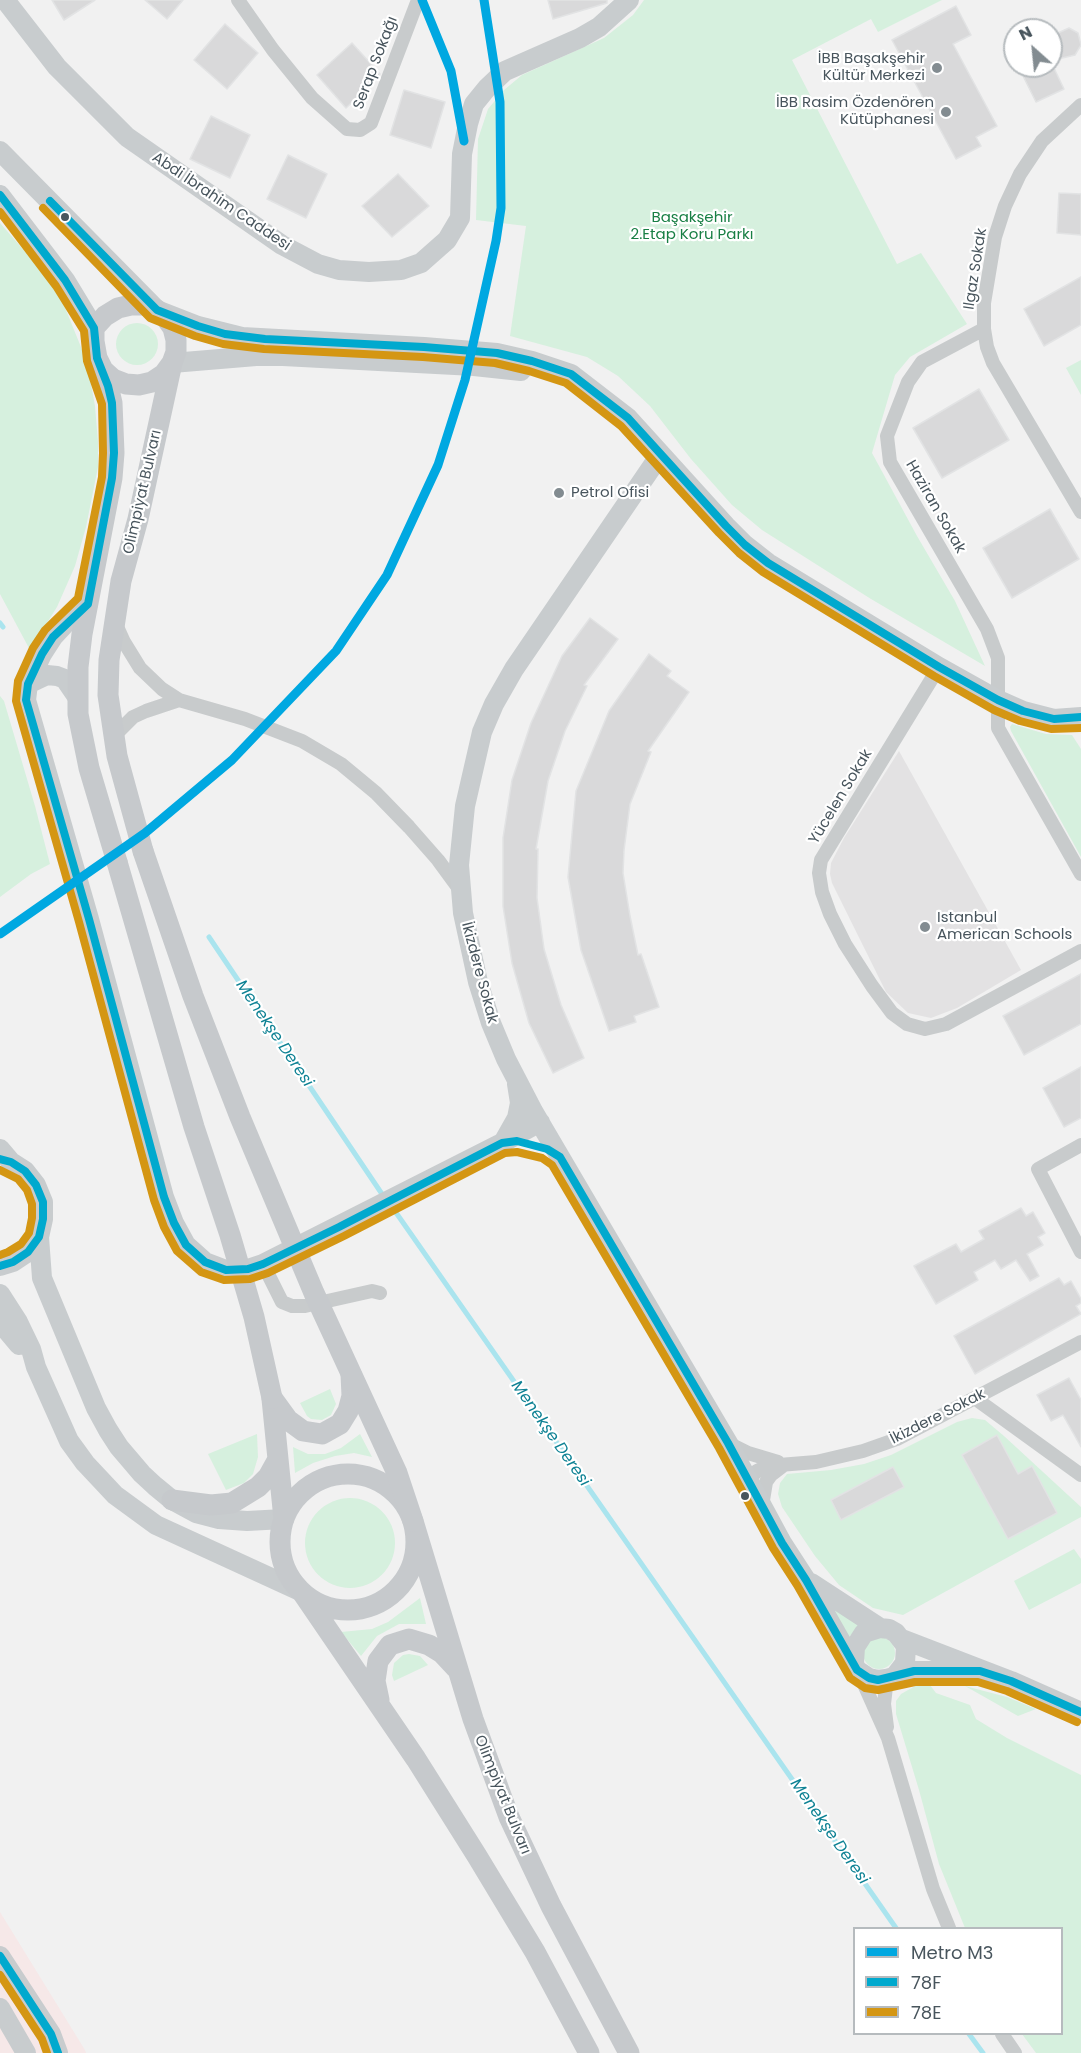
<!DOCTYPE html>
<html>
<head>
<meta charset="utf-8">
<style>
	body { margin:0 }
	#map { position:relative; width:1081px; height:2053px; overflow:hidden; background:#f1f1f1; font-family:Poppins,sans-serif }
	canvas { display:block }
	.legend { position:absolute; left:853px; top:1927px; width:210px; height:108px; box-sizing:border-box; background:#fff; border:2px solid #b6bbbe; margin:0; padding:8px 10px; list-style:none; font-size:18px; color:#48555d }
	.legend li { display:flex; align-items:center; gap:12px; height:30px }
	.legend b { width:30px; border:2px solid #b6bbbe }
	.north { position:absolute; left:1003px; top:18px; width:60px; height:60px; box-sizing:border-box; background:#fff; border:2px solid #b6bbbe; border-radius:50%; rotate:333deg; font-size:16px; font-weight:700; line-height:24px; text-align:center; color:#48555d }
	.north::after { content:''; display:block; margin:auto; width:21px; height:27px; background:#838c91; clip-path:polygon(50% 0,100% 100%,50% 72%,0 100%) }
</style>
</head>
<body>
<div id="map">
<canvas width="1081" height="2053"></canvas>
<ul class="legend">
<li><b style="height:8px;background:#00a8e1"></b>Metro M3</li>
<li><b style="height:8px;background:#00a9ce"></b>78F</li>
<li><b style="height:8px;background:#d49613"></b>78E</li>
</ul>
<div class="north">N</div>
</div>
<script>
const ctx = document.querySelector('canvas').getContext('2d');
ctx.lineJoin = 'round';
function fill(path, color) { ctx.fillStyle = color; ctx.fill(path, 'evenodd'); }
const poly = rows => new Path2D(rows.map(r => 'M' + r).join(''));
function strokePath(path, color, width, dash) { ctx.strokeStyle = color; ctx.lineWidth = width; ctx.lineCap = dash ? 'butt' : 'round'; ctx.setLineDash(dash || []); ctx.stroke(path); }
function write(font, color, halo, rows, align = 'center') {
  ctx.font = font + ' Poppins,sans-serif'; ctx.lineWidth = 4.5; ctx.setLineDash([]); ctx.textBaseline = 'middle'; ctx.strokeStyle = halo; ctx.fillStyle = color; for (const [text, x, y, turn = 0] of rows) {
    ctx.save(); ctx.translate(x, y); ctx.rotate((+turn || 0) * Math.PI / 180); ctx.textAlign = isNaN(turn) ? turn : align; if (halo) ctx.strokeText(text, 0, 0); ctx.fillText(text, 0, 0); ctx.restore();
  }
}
const education = poly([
	[899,751,1021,970,957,1008,931,1018,908,1013,886,992,832,883,830,874,831,863,844,838]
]);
const medical = poly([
	[0,1912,85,2050,86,2053,0,2053]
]);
const green = poly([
	[644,0,942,0,878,32,871,19,792,60,897,264,921,253,967,324,910,357,895,375,872,453,917,536,955,601,985,666,871,599,762,530,732,505,691,459,650,406,618,376,587,357,510,336,526,226,476,220,478,139,488,109,504,90,522,75,604,38,633,15],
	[0,223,43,272,64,305,87,362,95,406,98,442,98,467,86,527,75,566,57,607,30,650,0,594],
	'116 344a21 21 0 1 1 42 0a21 21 0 1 1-42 0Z',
	[1081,360,1081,395,1066,368],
	[0,696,4,701,35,806,50,864,31,874,0,897],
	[1012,724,1046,734,1072,735,1081,749,1081,857,1011,731,1010,727],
	[330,1389,336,1404,331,1415,322,1420,311,1419,307,1416,300,1403],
	[972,1418,985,1420,1004,1436,1081,1507,1081,1517,903,1615,873,1608,839,1585,815,1556,782,1507,778,1494,780,1483,787,1474,831,1470,864,1464,891,1455,957,1422],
	[257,1434,258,1457,253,1474,244,1483,226,1490,208,1454],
	[360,1434,372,1457,354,1453,335,1456,313,1463,295,1473,293,1447,308,1454,325,1454,341,1448],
	'305 1543a45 45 0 1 1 90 0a45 45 0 1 1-90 0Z',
	[1074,1549,1081,1559,1081,1583,1029,1610,1014,1581],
	[820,1595,861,1623,846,1641],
	[420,1598,426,1624,399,1624,377,1636,361,1656,341,1632,372,1629,388,1622],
	'863 1653a16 16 0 1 1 32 0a16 16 0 1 1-32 0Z',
	[409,1654,420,1656,428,1665,394,1681,392,1675,394,1663,403,1655],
	[917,1685,930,1685,936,1693,970,1705,976,1719,1007,1738,1081,1775,1081,2053,1036,2053,1022,2034,1062,2034,1062,1928,965,1928,939,1864,919,1790,896,1714,896,1701,901,1694],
	[965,1686,1007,1697,1036,1709,1018,1716]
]);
const stream = poly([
	[0,623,3,627],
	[209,937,384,1197],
	[390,1204,896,1928],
	[969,2034,983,2053]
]);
const building = poly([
	[52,0,95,0,64,20,52,0],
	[145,0,183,0,167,19,145,0],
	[548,0,607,0,607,3,553,19,548,0],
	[956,6,971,35,953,44,997,126,976,137,981,146,956,159,892,40,956,6],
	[225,24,258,53,227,89,194,60,225,24],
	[1069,28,1078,33,1081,45,1075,55,1058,59,1053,42,1058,33,1069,28],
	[352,43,380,74,378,78,346,108,317,75,352,43],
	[1053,66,1064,89,1036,102,1023,76,1035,70,1037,74,1053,66],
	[404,90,445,102,431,148,390,135,404,90],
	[211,116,250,135,230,178,190,159,211,116],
	[288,155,327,174,306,218,267,199,288,155],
	[398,174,429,206,392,237,362,206,398,174],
	[1059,193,1081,194,1081,235,1057,233,1059,193],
	[1081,277,1081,325,1044,346,1024,309,1081,277],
	[979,389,1009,440,942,478,913,428,979,389],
	[1050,509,1079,559,1012,598,983,548,1050,509],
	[590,618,618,639,584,685,587,686,565,731,548,781,536,849,538,849,537,898,544,949,561,1005,584,1058,553,1073,529,1023,512,963,503,906,503,838,512,780,531,723,562,656,590,618],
	[649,654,671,671,667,676,689,692,648,751,651,752,630,804,624,850,623,873,630,916,638,955,641,954,659,1007,634,1016,636,1022,609,1031,581,950,568,877,576,791,609,711,649,654],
	[1081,974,1081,1024,1024,1055,1003,1016,1081,974],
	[1081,1067,1081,1118,1064,1127,1043,1088,1081,1067],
	[1021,1208,1026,1216,1033,1212,1045,1233,1038,1237,1043,1245,1027,1254,1039,1276,1030,1281,1016,1260,1001,1269,995,1260,974,1272,978,1280,936,1304,914,1266,956,1244,961,1252,984,1239,979,1231,1021,1208],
	[1059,1278,1064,1285,1071,1281,1081,1299,1081,1303,1076,1306,1081,1314,975,1374,954,1336,1059,1278],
	[1069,1378,1081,1400,1081,1447,1063,1415,1051,1421,1037,1395,1069,1378],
	[997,1435,1018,1474,1032,1466,1057,1513,1008,1539,962,1455,997,1435],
	[893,1467,904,1487,841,1520,831,1500,893,1467]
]);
const street = poly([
	[238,0,273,50,312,98,347,129,360,130,371,123,418,0],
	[1081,105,1042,141,1020,174,1005,206,995,237,984,303,984,329,987,347,993,363,1081,512],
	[984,329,922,362,908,382,887,436,890,462,987,629,998,658,998,728,1081,874],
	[115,622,124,642,140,668,162,689,179,700,245,719,302,741,341,764,376,793,409,827,438,860,460,890],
	[939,667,821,860,819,873,822,892,830,914,845,944,872,986,892,1013,907,1024,925,1029,946,1024,1081,951],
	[114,736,133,717,146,711,179,700],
	[1081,1145,1038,1169,1081,1252],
	[263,1264,282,1302,292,1306,305,1306,372,1291,380,1293],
	[976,1399,1081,1475],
	[728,1443,748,1453,778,1462],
	[748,1480,757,1471,767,1466,816,1462,863,1451,897,1439,1081,1342],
	[762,1506,766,1482,771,1475,784,1465],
	[858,1671,888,1738,933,1889,949,1928],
	[887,1727,884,1704,886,1687,895,1676],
	[1002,2034,1015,2053]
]);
const secondary = poly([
	[5,0,57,67,127,137,282,245,318,264,339,270,369,272,401,270,421,263,447,240,460,218,462,154,468,124,474,104,487,88,505,71,580,38,599,27,629,0],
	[0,151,157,310,198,326,242,337,424,347,497,353,532,361,571,374,628,418,726,526,745,545,768,563,939,667,998,700,1023,711,1054,719,1081,717],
	[0,195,65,280,94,328],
	[172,363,256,356,283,356,474,366,521,371],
	[660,455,514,669,494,704,482,732,465,806,459,865,463,913,478,982,491,1023,506,1059,533,1111,728,1443,782,1543,806,1580,857,1670,869,1678,878,1680,886,1679,914,1671,980,1671],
	[88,604,66,623,53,637,42,654,28,684,26,700,89,919,164,1197,174,1223,186,1245,205,1262,226,1270,248,1269,263,1264,502,1143,540,1122],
	[28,684,47,675,57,676,65,679,78,698],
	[504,1141,517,1118,520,1103,517,1084],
	[0,1149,11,1162,25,1171,36,1185,43,1202,43,1219,39,1237,42,1278,96,1408,108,1430,119,1447,142,1474,155,1486,172,1500,196,1513,219,1519,247,1521,284,1519],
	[0,1266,13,1262,28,1252,39,1237],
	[0,1294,18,1322,31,1349,36,1367,69,1441,85,1463,115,1495,156,1525,302,1592],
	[0,1322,19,1345],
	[811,1583,880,1628],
	[902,1639,1011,1681,1081,1712],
	[854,1663,855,1647,864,1633,880,1628,889,1629,896,1633,906,1646,905,1663,895,1676],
	[0,1956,51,2034,58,2053],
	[0,2008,26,2053]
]);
const primary = poly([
	[131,305,144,305,157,310,166,318,173,328,176,340,176,352,172,363,164,374,152,382,139,385,126,384,113,379,103,370,97,358,94,341,94,328,105,316,118,308,131,305],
	[97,358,108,386,112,403,114,453,112,478,82,634,78,667,78,714,89,768,117,862],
	[143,851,117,756,108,695,109,660,121,581,138,519,172,363],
	[272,1398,288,1420,303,1431,322,1434,340,1424,348,1411,352,1396,351,1374],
	[272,1399,284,1519],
	'280 1542a68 68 0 1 1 136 0a68 68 0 1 1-136 0Z',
	[172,1500,211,1505,232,1503,258,1487,268,1477,278,1459],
	[413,1521,473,1719,509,1817,551,1906,629,2053],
	[302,1592,416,1759,477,1856,535,1952,589,2053],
	[379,1700,375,1681,378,1661,390,1645,409,1639,429,1645,442,1653,456,1668]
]);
const primaryBridge = poly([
	[143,851,193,996,240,1117,314,1293,397,1473,413,1521],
	[117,862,194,1127,230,1235,254,1317,272,1398]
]);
const bus1 = poly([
	[0,195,65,280,94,328,97,358,108,386,112,403,114,453,112,478,88,604,53,637,42,654,28,684,26,700,89,919,164,1197,174,1223,186,1245,205,1262,226,1270,248,1269,263,1264,339,1227,502,1143,517,1141,547,1149,560,1157,728,1443,782,1543,806,1580,857,1670,869,1678,878,1680,914,1671,980,1671,1011,1681,1081,1712],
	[50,201,157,310,198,326,225,334,265,339,424,347,497,353,532,361,571,374,628,418,726,526,745,545,768,563,939,667,998,700,1023,711,1054,719,1081,717],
	[0,1159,11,1162,25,1171,36,1185,43,1202,43,1219,39,1237,28,1252,13,1262,0,1266],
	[0,1956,51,2034,58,2053]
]);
const bus2 = poly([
	[43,208,150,318,195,336,223,344,264,349,423,357,495,363,529,371,566,383,621,426,719,533,739,553,763,572,934,676,994,710,1020,721,1051,729,1081,728],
	[0,212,56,286,84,331,87,361,102,404,103,453,102,477,78,598,45,630,33,648,18,681,16,701,79,922,154,1200,164,1227,177,1251,201,1272,224,1280,250,1279,268,1273,344,1236,505,1153,517,1152,542,1158,552,1165,719,1448,773,1548,797,1585,850,1678,865,1688,878,1690,915,1682,978,1682,1007,1691,1077,1722],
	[0,1170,18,1179,27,1190,32,1204,32,1218,29,1233,21,1244,8,1252,0,1255],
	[0,1975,42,2039,47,2053]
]);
const metro1 = poly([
	[422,0,451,71,464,141],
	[0,934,145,833,232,760,336,651,387,575,438,465,465,380,496,241,501,208,500,102,484,0]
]);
const markers = [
	[937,68,6,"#838c91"],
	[946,112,6,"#838c91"],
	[65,217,5,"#48555d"],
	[559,493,6,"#838c91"],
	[925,927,6,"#838c91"],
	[745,1496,5,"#48555d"]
];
const poiNames = [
	["İBB Başakşehir",925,59],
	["Kültür Merkezi",925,76],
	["İBB Rasim Özdenören",934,103],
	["Kütüphanesi",934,120],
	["Petrol Ofisi",571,493,"left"],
	["Istanbul",937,918,"left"],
	["American Schools",937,935,"left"]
];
const streetNames = [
	["Serap Sokağı",376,63,-69],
	["Abdi İbrahim Caddesi",221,202,34],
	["Ilgaz Sokak",976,269,-81],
	["Olimpiyat Bulvarı",143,492,-77],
	["Haziran Sokak",935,507,60],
	["Yücelen Sokak",841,797,-59],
	["İkizdere Sokak",479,973,75],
	["İkizdere Sokak",938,1417,-27],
	["Olimpiyat Bulvarı",502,1795,68]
];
const parkNames = [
	["Başakşehir",692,218],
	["2.Etap Koru Parkı",692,235]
];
const waterNames = [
	["Menekşe Deresi",274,1034,56],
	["Menekşe Deresi",550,1434,55],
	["Menekşe Deresi",829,1832,55]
];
fill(education, '#e3e2e3');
fill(medical, '#f6e8e8');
fill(green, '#d6f0de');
strokePath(stream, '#aae4ee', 5);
fill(building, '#d9d9da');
strokePath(building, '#e2e3e4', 1.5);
strokePath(street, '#c8cbcc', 14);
strokePath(secondary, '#c8ccce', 20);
strokePath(primary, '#c6c9cc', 21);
strokePath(primaryBridge, '#c6c9cc', 21);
strokePath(bus1, '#00a9ce', 8);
strokePath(bus2, '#d49613', 8);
strokePath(metro1, '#00a8e1', 9);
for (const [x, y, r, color] of markers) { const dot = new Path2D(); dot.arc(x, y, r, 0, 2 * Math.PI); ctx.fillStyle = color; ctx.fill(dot); strokePath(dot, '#fff', 2); }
write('15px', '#48555d', '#fff', poiNames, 'right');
write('15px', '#48555d', '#fff', streetNames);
write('15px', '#187f44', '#fff', parkNames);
write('italic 16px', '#0e8294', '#fff', waterNames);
</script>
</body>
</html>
